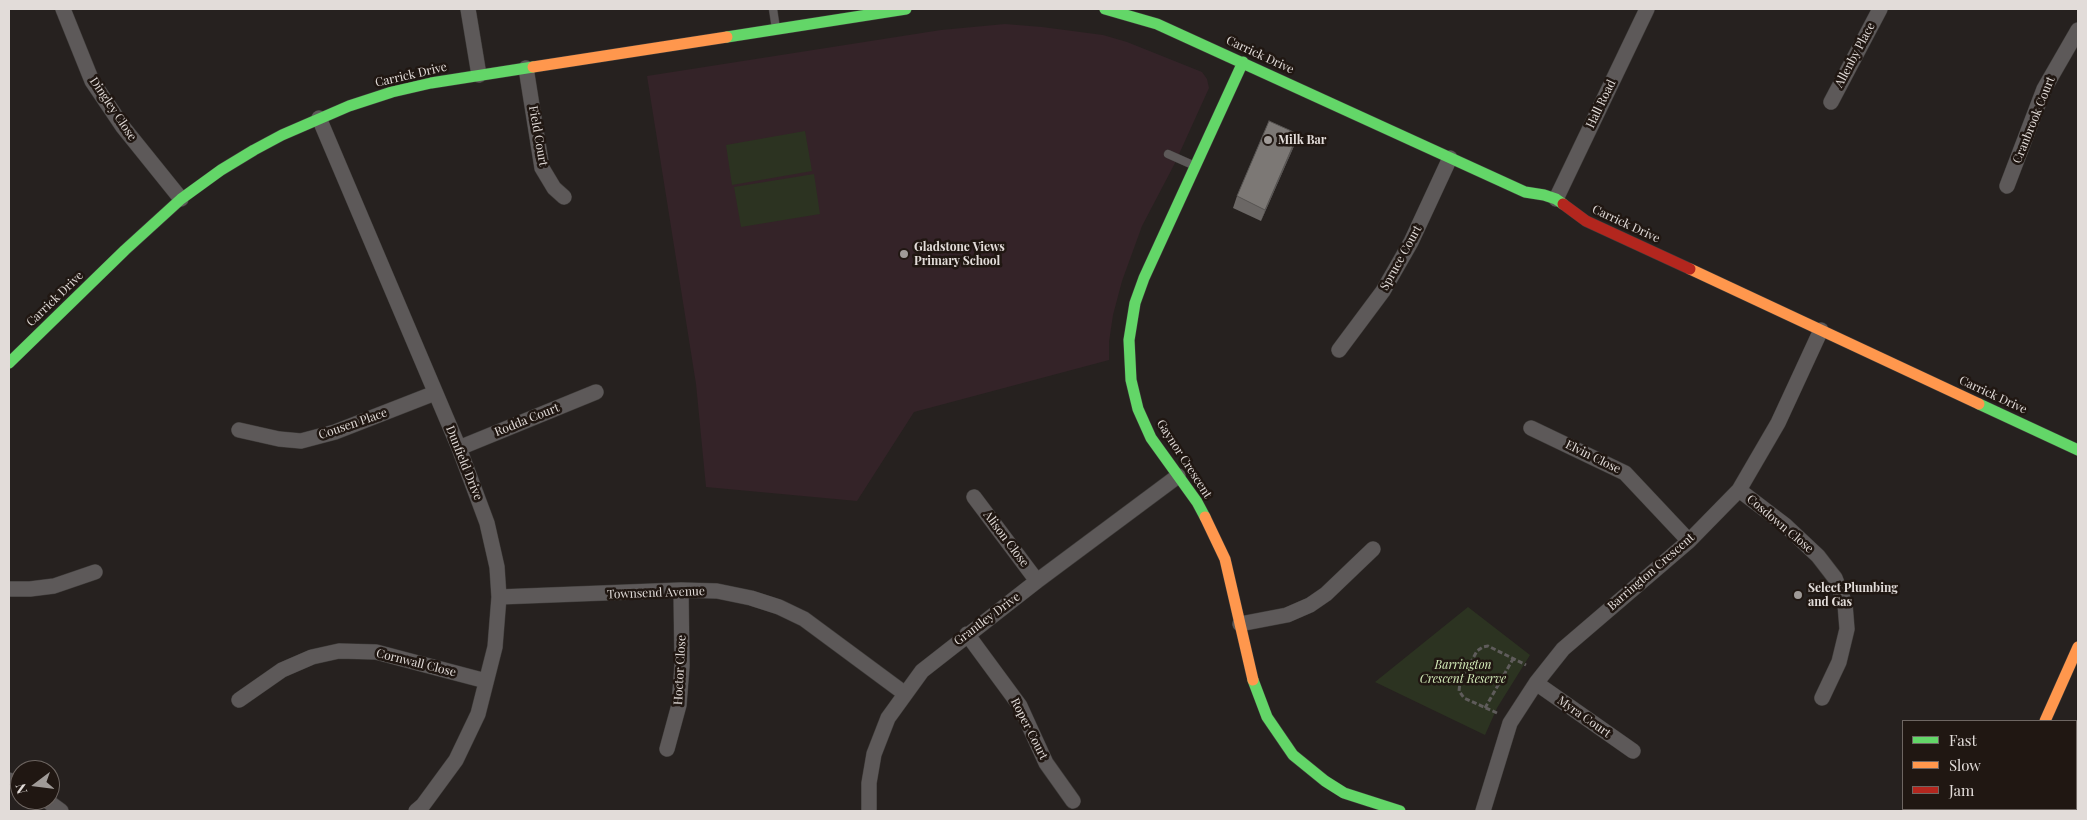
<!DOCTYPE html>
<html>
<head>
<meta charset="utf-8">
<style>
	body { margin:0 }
	#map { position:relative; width:2087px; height:820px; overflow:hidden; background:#26211f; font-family:"Playfair Display",serif }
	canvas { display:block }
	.frame { position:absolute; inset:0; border:10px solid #e2dcd9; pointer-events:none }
	.legend { position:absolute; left:1902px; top:720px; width:175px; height:90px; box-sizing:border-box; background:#201712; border:1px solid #6e6662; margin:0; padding:6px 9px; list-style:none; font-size:15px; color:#e2dcd9 }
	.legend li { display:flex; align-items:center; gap:10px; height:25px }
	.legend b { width:25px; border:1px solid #6e6662 }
	.north { position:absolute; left:10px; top:760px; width:50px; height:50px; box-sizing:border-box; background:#201712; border:1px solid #6e6662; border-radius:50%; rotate:255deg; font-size:14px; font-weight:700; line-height:20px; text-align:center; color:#e2dcd9 }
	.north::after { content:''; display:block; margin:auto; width:18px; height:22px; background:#a09b98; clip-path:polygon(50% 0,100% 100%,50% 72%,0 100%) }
</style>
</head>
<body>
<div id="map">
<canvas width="2087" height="820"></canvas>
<div class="frame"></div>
<ul class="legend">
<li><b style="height:6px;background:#63d668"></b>Fast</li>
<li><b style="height:6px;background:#ff974d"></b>Slow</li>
<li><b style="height:6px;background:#b3261e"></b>Jam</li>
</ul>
<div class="north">N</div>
</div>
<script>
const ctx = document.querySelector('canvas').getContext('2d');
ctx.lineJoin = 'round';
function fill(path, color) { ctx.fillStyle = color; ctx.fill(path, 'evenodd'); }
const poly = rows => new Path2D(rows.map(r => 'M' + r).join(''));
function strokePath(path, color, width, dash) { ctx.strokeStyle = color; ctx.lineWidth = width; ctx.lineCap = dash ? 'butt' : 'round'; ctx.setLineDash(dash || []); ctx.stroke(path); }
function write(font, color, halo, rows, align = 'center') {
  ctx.font = font + ' "Playfair Display",serif'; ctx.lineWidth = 5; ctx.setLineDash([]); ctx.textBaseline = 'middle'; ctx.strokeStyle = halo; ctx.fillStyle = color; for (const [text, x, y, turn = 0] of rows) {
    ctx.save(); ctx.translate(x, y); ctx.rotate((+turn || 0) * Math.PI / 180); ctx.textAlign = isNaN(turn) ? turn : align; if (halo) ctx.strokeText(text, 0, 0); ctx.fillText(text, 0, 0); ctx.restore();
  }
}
const education = poly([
	[1005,24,1042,27,1103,35,1127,42,1202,72,1207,79,1209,88,1175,163,1142,226,1122,281,1113,315,1109,342,1109,360,914,412,857,501,706,487,696,384,647,76,941,30]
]);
const green = poly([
	[805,131,812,171,732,185,726,145],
	[814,174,820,214,741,227,734,187],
	[1468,607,1530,655,1497,708,1485,735,1375,682]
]);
const path = poly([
	[1485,708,1513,659],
	[1497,713,1464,698,1459,691,1460,682,1477,651,1483,647,1488,646,1526,665]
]);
const lane = poly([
	[773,9,776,29],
	[1168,154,1195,166]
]);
const street = poly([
	[63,9,92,81,123,127,181,199],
	[468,9,479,75],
	[526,68,542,168,554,188,564,197],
	[1831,102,1880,9],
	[319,118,459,448,487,523,497,567,499,597,495,647,478,714,456,760,423,805,416,811],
	[2007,186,2044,89,2078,30],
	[1556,199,1647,9],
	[1339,350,1383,291,1411,242,1450,158],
	[1531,428,1625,473,1689,541],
	[239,430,279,439,301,441,335,432,435,393],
	[459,448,596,392],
	[1739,490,1785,525,1818,556,1835,578,1845,604,1847,629,1839,662,1822,698],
	[974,497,1037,581],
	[9,589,30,589,54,586,95,572],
	[499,597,681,590,717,591,751,598,779,607,804,619,904,693],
	[1240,624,1287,615,1310,605,1326,594,1373,549],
	[967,634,1020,706,1046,763,1073,801],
	[1536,683,1633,751],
	[239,700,282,670,312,657,339,651,376,652,486,681],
	[667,749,679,705,682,666,681,590],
	[9,780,20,785],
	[46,800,61,811],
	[869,811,869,783,874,754,888,718,922,671,1037,581,1178,476],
	[1483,811,1510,723,1536,683,1563,649,1689,541,1739,490,1778,423,1821,330]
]);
const fast = poly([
	[1105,9,1157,24,1525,192,1544,195,1556,199,1563,204],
	[727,37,906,9],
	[9,363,125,250,181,199,221,170,254,150,282,135,349,106,392,92,431,83,533,67],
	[1979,404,2078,450],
	[1205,517,1197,502,1151,438,1138,409,1131,380,1129,340,1135,303,1144,278,1243,62],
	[1253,680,1267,717,1293,755,1325,781,1344,793,1400,811],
	[2006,811,2007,809]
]);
const slow = poly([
	[533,67,727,37],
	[1690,269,1979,404],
	[1205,517,1225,559,1253,680],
	[2045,721,2078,647]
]);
const jam = poly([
	[1563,204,1586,221,1690,269]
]);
const wall = poly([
	[1298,134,1294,146,1261,221,1233,208,1237,196]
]);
const shadedWall = poly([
	[1298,134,1294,146,1261,221,1265,210]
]);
const building = poly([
	[1269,121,1298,134,1265,210,1237,196,1269,121]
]);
const markers = [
	[1268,140,5,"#a09b98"],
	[904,254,5,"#a09b98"],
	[1798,595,5,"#a09b98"]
];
const streetNames = [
	["Carrick Drive",1260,55,25],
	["Allenby Place",1855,55,-62],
	["Carrick Drive",411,75,-13],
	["Hall Road",1601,104,-64],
	["Dingley Close",113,109,56],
	["Cranbrook Court",2034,120,-68],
	["Field Court",538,136,80],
	["Carrick Drive",1626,224,25],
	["Spruce Court",1401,258,-61],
	["Carrick Drive",55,299,-44],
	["Carrick Drive",1993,395,25],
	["Rodda Court",527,420,-22],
	["Cousen Place",353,424,-19],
	["Elvin Close",1593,457,26],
	["Gaynor Crescent",1184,459,57],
	["Dunfield Drive",464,463,68],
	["Cosdown Close",1780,524,40],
	["Alison Close",1006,539,53],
	["Barrington Crescent",1651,572,-41],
	["Townsend Avenue",656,593,-2],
	["Grantley Drive",987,619,-37],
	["Cornwall Close",416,663,14],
	["Hoctor Close",680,670,-87],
	["Myra Court",1584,717,35],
	["Roper Court",1029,729,63]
];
const poiNames = [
	["Milk Bar",1278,140],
	["Gladstone Views",914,247],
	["Primary School",914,261],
	["Select Plumbing",1808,588],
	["and Gas",1808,602]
];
const parkNames = [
	["Barrington",1463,665],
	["Crescent Reserve",1463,679]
];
fill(education, '#342328');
fill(green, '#2c3321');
strokePath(lane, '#3f3c3a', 9);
strokePath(street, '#3f3c3a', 16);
strokePath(fast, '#3f3c3a', 12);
strokePath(slow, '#3f3c3a', 12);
strokePath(jam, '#3f3c3a', 12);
strokePath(path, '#5f5c5b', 3, [5, 2.5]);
strokePath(lane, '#5d5959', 8);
strokePath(street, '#5d5959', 15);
strokePath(fast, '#63d668', 11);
strokePath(slow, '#ff974d', 11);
strokePath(jam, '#b3261e', 11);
fill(wall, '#6b6765');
fill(shadedWall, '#575452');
fill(building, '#7c7875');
strokePath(building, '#575452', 1);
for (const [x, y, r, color] of markers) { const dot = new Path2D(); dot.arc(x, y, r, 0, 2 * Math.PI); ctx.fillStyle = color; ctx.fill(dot); strokePath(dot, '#201712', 2); }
write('12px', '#e2dcd9', '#201712', streetNames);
write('bold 12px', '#e2dcd9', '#201712', poiNames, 'left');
write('italic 12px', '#d4ecb9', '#201712', parkNames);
</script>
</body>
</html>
